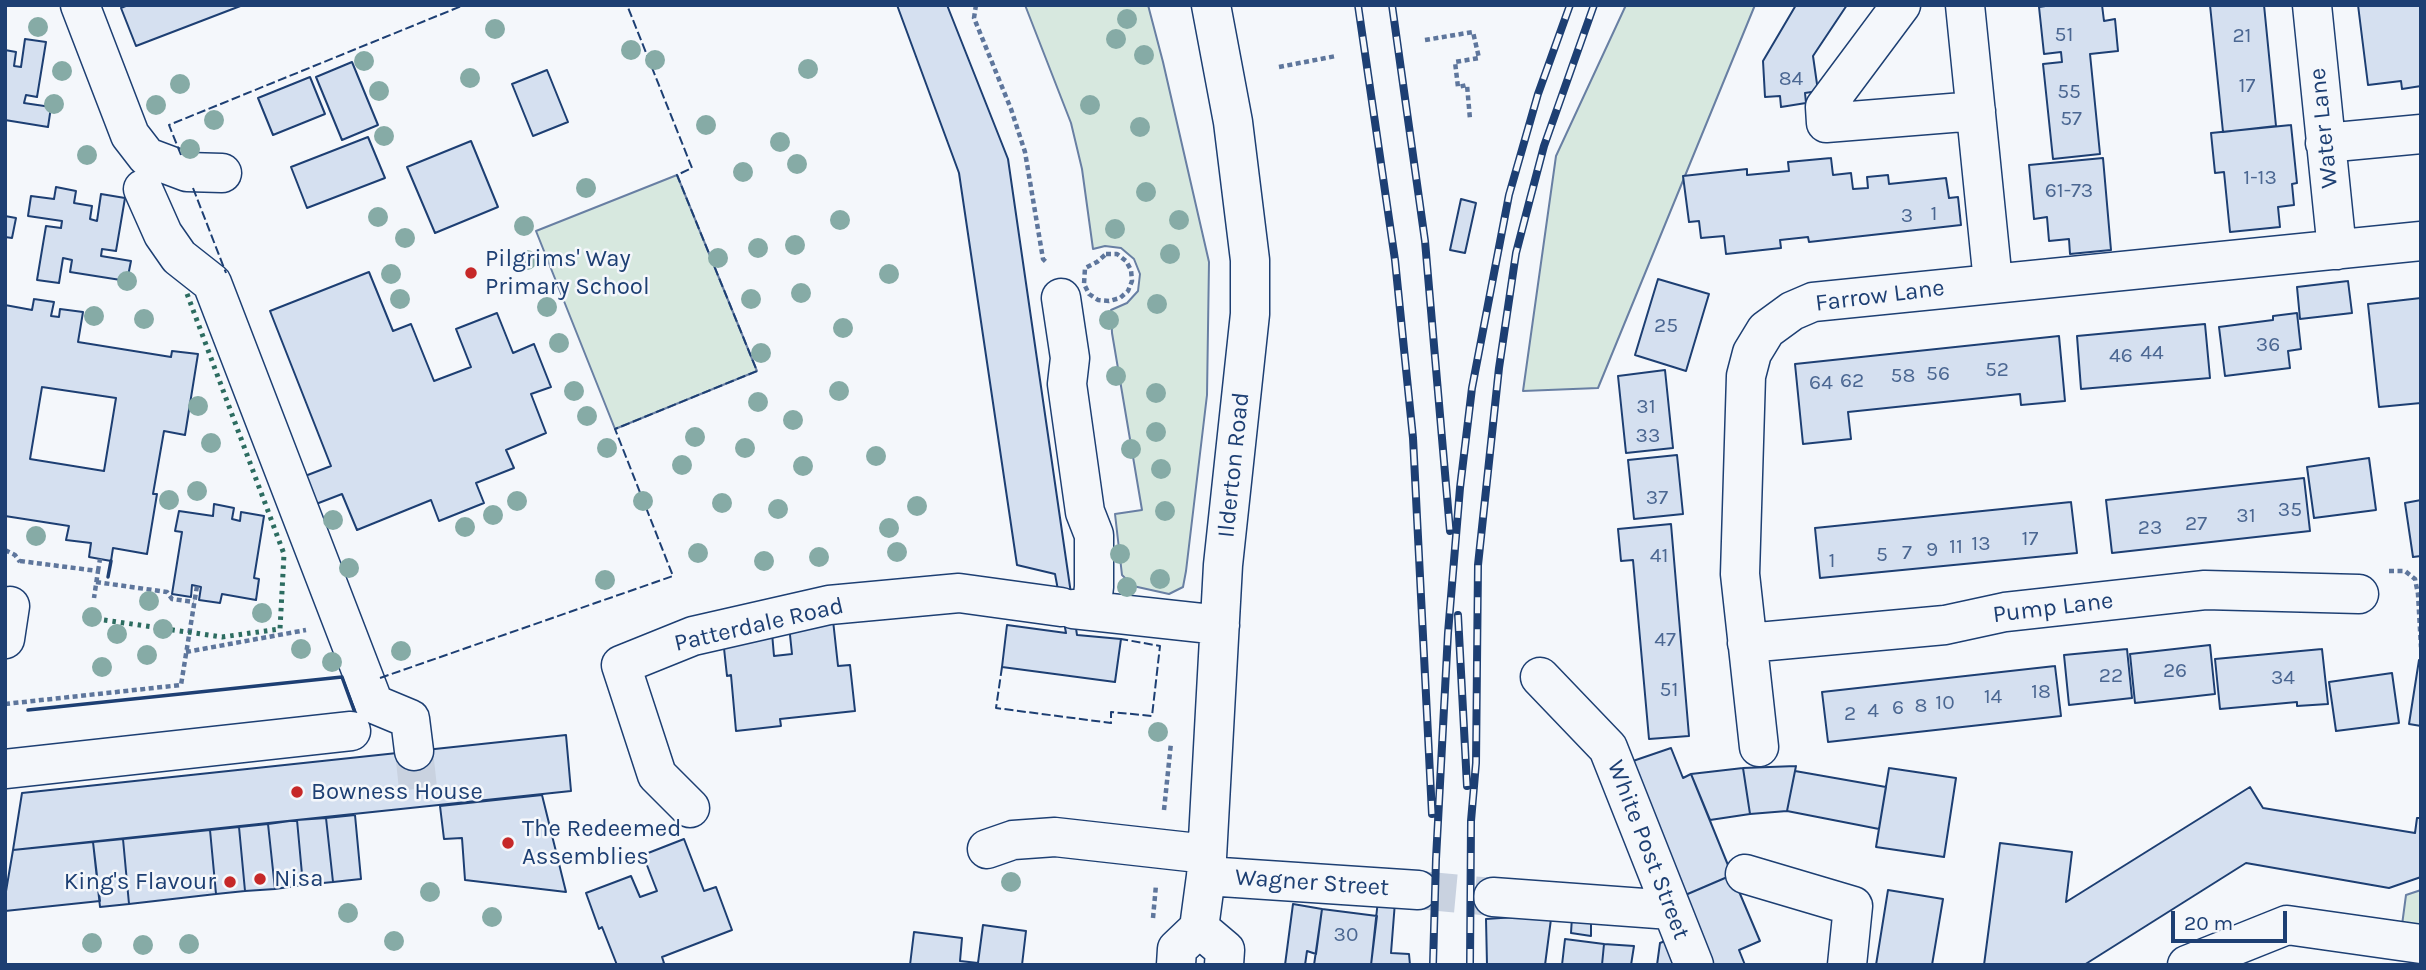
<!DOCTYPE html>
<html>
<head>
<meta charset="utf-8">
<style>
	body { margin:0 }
	#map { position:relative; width:2426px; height:970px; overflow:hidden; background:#f4f7fb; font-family:Karla,sans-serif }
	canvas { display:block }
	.frame { position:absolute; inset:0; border:7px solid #1d3f73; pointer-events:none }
	.scale { position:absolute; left:2171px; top:911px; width:116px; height:32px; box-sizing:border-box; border:4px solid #1d3f73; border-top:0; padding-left:9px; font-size:21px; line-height:24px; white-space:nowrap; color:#1d3f73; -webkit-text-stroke:5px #f4f7fb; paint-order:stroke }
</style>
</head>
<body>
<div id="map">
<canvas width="2426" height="970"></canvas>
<div class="frame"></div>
<div class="scale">20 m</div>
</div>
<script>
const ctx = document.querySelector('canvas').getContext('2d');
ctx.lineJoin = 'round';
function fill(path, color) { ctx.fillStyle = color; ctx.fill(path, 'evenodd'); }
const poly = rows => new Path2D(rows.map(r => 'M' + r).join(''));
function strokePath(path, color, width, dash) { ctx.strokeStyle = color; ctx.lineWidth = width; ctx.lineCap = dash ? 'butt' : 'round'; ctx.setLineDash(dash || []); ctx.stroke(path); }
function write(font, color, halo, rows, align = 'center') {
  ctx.font = font + ' Karla,sans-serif'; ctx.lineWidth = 5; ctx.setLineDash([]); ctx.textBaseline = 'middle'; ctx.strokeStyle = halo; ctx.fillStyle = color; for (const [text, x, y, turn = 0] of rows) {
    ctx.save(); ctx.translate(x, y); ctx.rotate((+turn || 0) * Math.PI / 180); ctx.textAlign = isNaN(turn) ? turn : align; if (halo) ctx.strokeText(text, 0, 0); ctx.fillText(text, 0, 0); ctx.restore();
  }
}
const green = poly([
	[1025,5,1148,5,1163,62,1209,262,1207,395,1186,571,1183,587,1169,594,1133,586,1122,575,1115,514,1142,510,1112,333,1111,310,1127,303,1138,291,1140,274,1134,259,1121,248,1105,246,1093,249,1082,169,1071,123,1025,5],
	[1626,5,1755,5,1598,388,1523,391,1556,156,1626,5],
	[677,175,757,371,615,429,536,231,677,175],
	[2421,890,2421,928,2402,925,2406,895,2421,890]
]);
const building = poly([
	[128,5,243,5,136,46,121,8,128,5],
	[897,5,947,5,1008,159,1077,635,1121,639,1115,682,1002,667,1007,625,1066,633,1055,574,1017,565,959,173,897,5],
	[1796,5,1847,5,1813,56,1818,91,1805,93,1806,103,1781,107,1780,96,1765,97,1763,61,1796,5],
	[2052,5,2102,5,2104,21,2115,19,2118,51,2090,54,2100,154,2053,159,2043,64,2062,62,2061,52,2044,54,2039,7,2052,5],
	[2210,5,2264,5,2276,126,2223,132,2210,5],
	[2358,5,2421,5,2421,86,2402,89,2401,81,2368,85,2358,5],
	[25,39,46,42,37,97,26,95,24,103,51,107,48,127,5,120,5,50,16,52,14,66,21,67,25,39],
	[352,62,378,125,342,140,316,77,352,62],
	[547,70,568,122,533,136,512,84,547,70],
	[310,77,325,114,273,135,258,98,310,77],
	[2291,125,2297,183,2292,184,2294,205,2278,207,2280,227,2230,232,2224,172,2215,173,2211,133,2291,125],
	[368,137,385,178,307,208,291,167,368,137],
	[471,141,498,207,435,233,407,167,471,141],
	[1831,158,1833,175,1851,173,1853,189,1868,188,1867,177,1888,175,1889,184,1946,178,1949,198,1958,197,1961,225,1809,242,1808,237,1780,240,1781,248,1726,254,1724,236,1701,238,1699,221,1689,222,1683,176,1747,169,1747,175,1789,171,1788,162,1831,158],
	[2103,158,2111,250,2070,254,2069,239,2049,241,2047,217,2034,219,2029,165,2103,158],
	[56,187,76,191,74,203,92,206,90,219,97,221,101,194,125,198,116,251,102,249,101,256,131,261,127,281,70,272,72,260,63,258,59,283,37,280,46,226,61,228,62,221,28,216,31,196,54,199,56,187],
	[1461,199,1476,203,1465,253,1450,250,1461,199],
	[5,216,16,218,12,238,5,237,5,216],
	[369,272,393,331,411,324,434,381,471,367,456,329,497,313,513,353,534,344,551,387,531,394,546,433,506,450,514,468,476,483,484,503,439,521,431,500,357,530,342,494,316,504,305,476,331,466,270,311,369,272],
	[1658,279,1709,294,1686,371,1635,355,1658,279],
	[2348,281,2352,313,2300,319,2297,287,2348,281],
	[2421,298,2421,403,2379,407,2368,304,2421,298],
	[34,299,54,302,51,316,59,317,60,309,83,312,78,342,171,357,172,351,198,354,185,435,164,431,153,494,157,494,147,554,113,548,111,561,89,557,91,543,66,540,69,526,5,516,5,305,32,310,34,299],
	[42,387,116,398,104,471,30,459,42,387],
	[2297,313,2301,349,2288,351,2290,368,2225,376,2219,327,2273,320,2273,316,2297,313],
	[2205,324,2210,378,2081,389,2077,336,2205,324],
	[2059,336,2065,401,2021,405,2020,394,1848,412,1851,439,1803,444,1795,364,2059,336],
	[1665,370,1673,448,1626,453,1618,376,1665,370],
	[1677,455,1683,514,1634,519,1628,460,1677,455],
	[2369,458,2376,510,2314,518,2307,467,2369,458],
	[2304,478,2310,531,2112,553,2106,500,2304,478],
	[2421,500,2421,556,2413,557,2405,503,2421,500],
	[2071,502,2077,553,1820,578,1815,528,2071,502],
	[214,504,234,508,232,519,240,521,241,512,264,516,254,578,259,579,256,600,222,594,220,603,199,600,201,587,192,585,191,597,172,594,182,532,175,531,179,511,213,516,214,504],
	[1671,524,1689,736,1649,739,1633,560,1621,561,1618,529,1671,524],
	[832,611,838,666,850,665,855,711,780,719,781,726,736,731,731,675,727,676,723,639,772,633,774,656,792,654,788,616,832,611],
	[2210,645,2215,694,2135,703,2130,654,2210,645],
	[2127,649,2132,698,2069,705,2064,655,2127,649],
	[2322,649,2328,704,2297,706,2297,702,2220,709,2215,659,2322,649],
	[2419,660,2421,660,2421,726,2409,724,2419,660],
	[2055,666,2061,716,1828,742,1822,692,2055,666],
	[2392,673,2399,723,2336,731,2329,682,2392,673],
	[566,735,571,791,13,850,22,793,566,735],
	[1671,748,1683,778,1691,774,1732,875,1683,896,1630,762,1671,748],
	[1796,766,1787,811,1750,814,1743,768,1796,766],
	[1743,768,1750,814,1710,820,1691,774,1743,768],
	[1889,768,1956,778,1944,857,1876,847,1889,768],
	[1795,771,1886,787,1879,829,1787,811,1795,771],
	[2250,787,2263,808,2415,833,2417,818,2421,818,2421,877,2389,888,2246,863,2084,965,1984,965,2000,843,2072,852,2066,902,2250,787],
	[542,795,566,892,465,880,462,838,444,839,440,806,542,795],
	[355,815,361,879,333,882,326,818,355,815],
	[326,818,333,882,303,885,297,820,326,818],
	[297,820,303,885,275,889,268,824,297,820],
	[268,824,275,889,245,891,239,827,268,824],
	[239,827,245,891,216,894,210,830,239,827],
	[210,830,216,894,129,904,123,839,210,830],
	[123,839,129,904,100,907,93,842,123,839],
	[684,839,704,891,716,887,732,930,662,957,664,963,660,965,617,965,602,927,599,929,586,893,631,876,640,897,657,891,643,855,684,839],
	[93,842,100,901,5,911,5,897,13,850,93,842],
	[1732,875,1760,941,1739,950,1745,965,1711,965,1683,896,1732,875],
	[1888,890,1943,899,1932,965,1876,965,1888,890],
	[1378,900,1395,902,1391,953,1409,954,1410,965,1371,965,1378,900],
	[1293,904,1322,909,1316,954,1307,951,1305,965,1285,965,1293,904],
	[1322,909,1377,916,1371,965,1314,965,1322,909],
	[1530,916,1551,919,1545,965,1487,965,1486,919,1530,916],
	[1572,917,1591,920,1591,936,1571,933,1572,917],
	[983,925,1026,931,1022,965,910,965,914,932,962,938,960,961,978,963,983,925],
	[1565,939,1604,944,1602,965,1562,965,1565,939],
	[1665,941,1677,965,1657,965,1660,943,1665,941],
	[1604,944,1634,946,1631,965,1602,965,1604,944]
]);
const minorTunnel = poly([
	[414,751,420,807],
	[1418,890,1493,897]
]);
const path = poly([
	[976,5,974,18,1011,109,1025,152,1043,259,1047,263],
	[1425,40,1473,32,1479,58,1455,62,1458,87,1467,85,1470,119],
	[1279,67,1336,56],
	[1106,254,1117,254,1126,261,1131,270,1132,281,1128,291,1120,298,1109,301,1098,300,1089,294,1084,284,1085,268,1097,262,1106,254],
	[5,550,15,555,20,562],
	[20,561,98,571,94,598],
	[98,571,100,559],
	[2389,571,2405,571,2415,579,2418,594,2421,647],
	[96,582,167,592,172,599,194,602],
	[186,652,306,630],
	[5,704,181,685,197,586],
	[1164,810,1171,743],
	[1153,918,1156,885]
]);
const minor = poly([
	[80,5,130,135,147,157,187,172,222,173],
	[1901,5,1825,107,1826,123,1976,111],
	[1965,5,1993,282],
	[2312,5,2337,250],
	[2325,143,2421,134],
	[143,189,163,234,179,257,212,283,374,704,410,719,414,751],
	[1061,298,1070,358,1067,384,1085,512,1094,535,1094,587,1091,611],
	[1073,609,1220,625],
	[5,639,10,606],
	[1747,643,1945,625,2005,612,2205,590,2359,594],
	[1540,677,1608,748,1694,965],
	[1759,747,1740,574,1746,376,1752,353,1766,330,1792,311,1813,302,2421,241],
	[5,769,351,731],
	[690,808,657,775,621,665,693,636,829,605,959,593,1061,607],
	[987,849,1013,840,1055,837,1207,854],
	[1745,874,1853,906,1847,965],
	[1206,876,1418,890],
	[1493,897,1671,910],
	[1199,928,1225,950,1224,965],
	[1176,965,1177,949,1199,928,1206,876,1223,565,1250,314,1250,260,1233,122,1211,5],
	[2187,965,2287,925,2421,944]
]);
const rail = poly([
	[1358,5,1395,260,1413,438,1432,814],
	[1392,5,1425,241,1450,531],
	[1458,615,1467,786],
	[1433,965,1436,859,1448,633,1460,488,1472,388,1509,195,1538,94,1570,5],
	[1470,965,1471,821,1476,763,1478,565,1499,368,1516,253,1530,199,1544,146,1594,5]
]);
const hedge = poly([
	[104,620,222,637,280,629,284,554,186,291]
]);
const fence = poly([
	[181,155,169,125,464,5],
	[193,188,226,273],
	[1002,667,996,708,1111,723,1111,712,1152,716,1160,646,1121,639],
	[380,678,673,576,615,429,757,371,677,175,692,168,627,5]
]);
const wall = poly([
	[108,577,111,561],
	[28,710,342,677,354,710]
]);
const trees = [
	[1127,19],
	[38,27],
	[495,29],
	[1116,39],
	[631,50],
	[1144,55],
	[655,60],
	[364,61],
	[808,69],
	[62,71],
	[470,78],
	[180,84],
	[379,91],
	[54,104],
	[156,105],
	[1090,105],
	[214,120],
	[706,125],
	[1140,127],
	[384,136],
	[780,142],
	[190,149],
	[87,155],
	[797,164],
	[743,172],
	[586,188],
	[1146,192],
	[378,217],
	[840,220],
	[1179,220],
	[524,226],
	[1115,229],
	[405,238],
	[795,245],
	[758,248],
	[1170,254],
	[718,258],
	[527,260],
	[391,274],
	[889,274],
	[127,281],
	[801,293],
	[400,299],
	[751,299],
	[1157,304],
	[547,307],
	[94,316],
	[144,319],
	[1109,320],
	[843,328],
	[559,343],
	[761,353],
	[1116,376],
	[574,391],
	[839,391],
	[1156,393],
	[758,402],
	[198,406],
	[587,416],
	[793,420],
	[1156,432],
	[695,437],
	[211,443],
	[607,448],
	[745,448],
	[1131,449],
	[876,456],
	[682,465],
	[803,466],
	[1161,469],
	[197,491],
	[169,500],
	[517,501],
	[643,501],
	[722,503],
	[917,506],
	[778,509],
	[1165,511],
	[493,515],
	[333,520],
	[465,527],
	[889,528],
	[36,536],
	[897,552],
	[698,553],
	[1120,554],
	[819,557],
	[764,561],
	[349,568],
	[1160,579],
	[605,580],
	[1127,587],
	[149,601],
	[262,613],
	[92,617],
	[163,629],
	[117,634],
	[301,649],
	[401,651],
	[147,655],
	[332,662],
	[102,667],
	[1158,732],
	[1011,882],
	[430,892],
	[348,913],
	[492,917],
	[394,941],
	[92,943],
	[189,944],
	[143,945]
];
const markers = [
	[471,273,7,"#c62828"],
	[297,792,7,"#c62828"],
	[508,843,7,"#c62828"],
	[260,879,7,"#c62828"],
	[230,882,7,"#c62828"]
];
const numberNames = [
	["51",2064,35],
	["21",2242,36],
	["84",1791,79],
	["17",2247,86],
	["55",2069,92],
	["57",2071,119],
	["1-13",2260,178],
	["61-73",2069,191],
	["1",1934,214],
	["3",1907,216],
	["25",1666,326],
	["36",2268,345],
	["44",2152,353],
	["46",2121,356],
	["52",1997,370],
	["56",1938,374],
	["58",1903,376],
	["62",1852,381],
	["64",1821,383],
	["31",1646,407],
	["33",1648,436],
	["37",1657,498],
	["35",2290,510],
	["31",2246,516],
	["27",2196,524],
	["23",2150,528],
	["17",2030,539],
	["13",1981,544],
	["11",1956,547],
	["9",1932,550],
	["7",1907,553],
	["5",1882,555],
	["41",1659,556],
	["1",1832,561],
	["47",1665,640],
	["26",2175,671],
	["22",2111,676],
	["34",2283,678],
	["51",1669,690],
	["18",2041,692],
	["14",1993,697],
	["10",1945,703],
	["8",1921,706],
	["6",1898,708],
	["4",1873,711],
	["2",1850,714],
	["30",1346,935]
];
const streetNames = [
	["Water Lane",2324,128,-96],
	["Farrow Lane",1880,296,-7],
	["Ilderton Road",1234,465,-84],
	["Pump Lane",2053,608,-7],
	["Patterdale Road",759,625,-13],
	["White Post Street",1648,850,69],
	["Wagner Street",1312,883,4]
];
const poiNames = [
	["Pilgrims' Way",485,259],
	["Primary School",485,287],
	["Bowness House",311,792],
	["The Redeemed",522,829],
	["Assemblies",522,857],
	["Nisa",274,879],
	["King's Flavour",216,882,"right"]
];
fill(green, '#d7e8df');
strokePath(green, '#687fa3', 2);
fill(building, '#d5e0f0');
strokePath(building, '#1d3f73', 2);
strokePath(minorTunnel, '#c9d2e0', 38, [38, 19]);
strokePath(minor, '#1d3f73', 41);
strokePath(path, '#5e769c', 4.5, [5, 3.5]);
strokePath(minor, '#f4f7fb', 38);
strokePath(rail, '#1d3f73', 8);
strokePath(rail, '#f4f7fb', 5, [16]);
strokePath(hedge, '#2c6c60', 5, [3.5, 5]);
strokePath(fence, '#1d3f73', 2, [9, 3.5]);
strokePath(wall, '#1d3f73', 3.5);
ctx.fillStyle = '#86aba6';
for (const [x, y] of trees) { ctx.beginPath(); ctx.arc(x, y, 10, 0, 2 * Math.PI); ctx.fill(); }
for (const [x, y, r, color] of markers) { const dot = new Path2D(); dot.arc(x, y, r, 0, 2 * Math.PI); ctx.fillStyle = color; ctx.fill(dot); strokePath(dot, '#f4f7fb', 2.5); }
write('21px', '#4b6792', null, numberNames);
write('24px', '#1d3f73', '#f4f7fb', streetNames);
write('24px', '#1d3f73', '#f4f7fb', poiNames, 'left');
</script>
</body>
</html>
